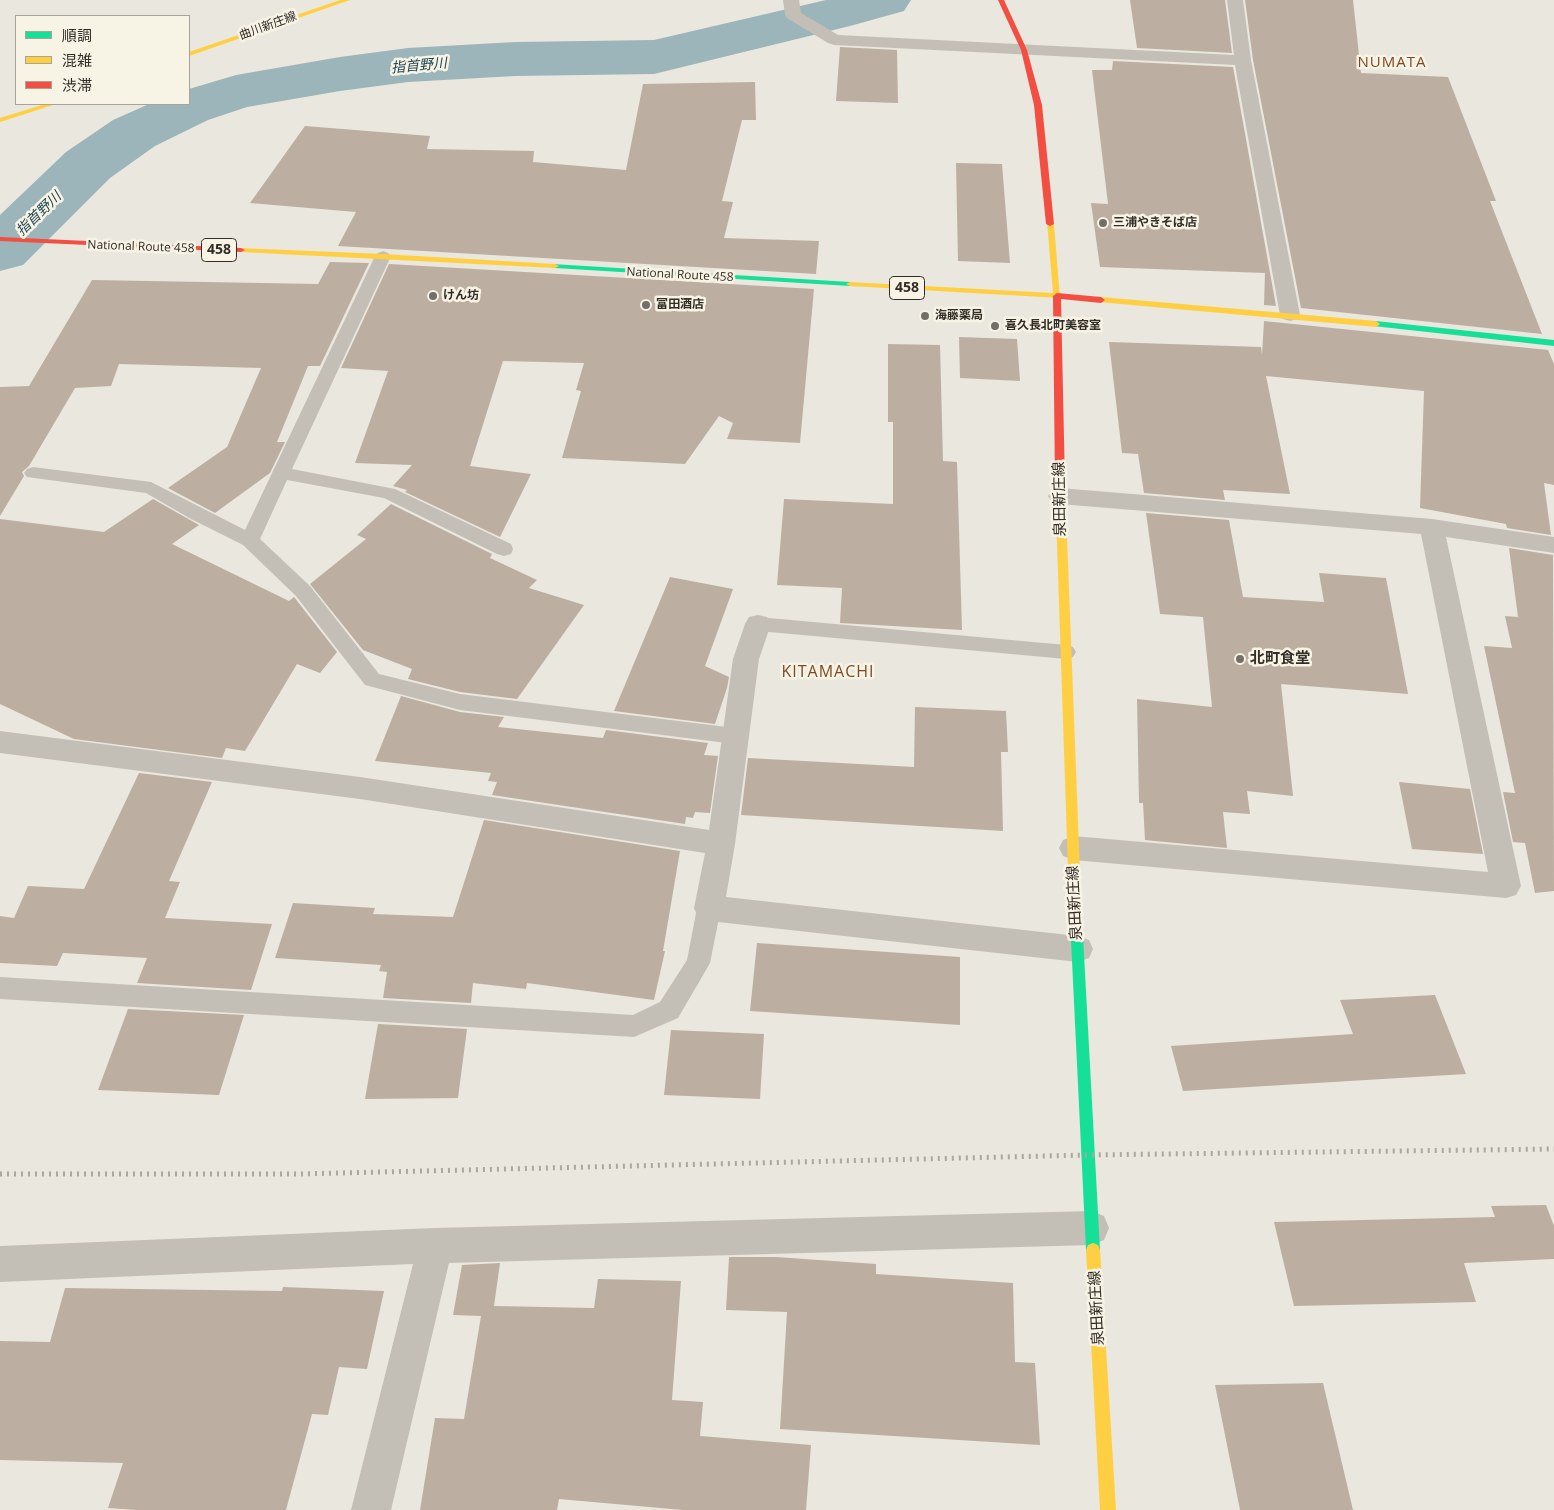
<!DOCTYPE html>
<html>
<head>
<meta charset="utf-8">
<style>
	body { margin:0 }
	#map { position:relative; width:1554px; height:1510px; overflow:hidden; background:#eae7de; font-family:"Open Sans","Noto Sans JP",sans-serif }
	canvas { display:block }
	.legend { position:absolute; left:15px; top:15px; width:175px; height:90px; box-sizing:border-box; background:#f7f3e5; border:1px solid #a9a499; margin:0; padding:6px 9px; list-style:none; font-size:15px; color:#332d27 }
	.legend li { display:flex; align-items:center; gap:10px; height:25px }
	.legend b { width:25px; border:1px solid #a9a499 }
</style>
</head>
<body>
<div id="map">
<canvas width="1554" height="1510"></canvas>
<ul class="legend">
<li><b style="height:6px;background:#16e098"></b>順調</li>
<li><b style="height:6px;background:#ffcf43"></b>混雑</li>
<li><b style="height:6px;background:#f24e42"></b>渋滞</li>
</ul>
</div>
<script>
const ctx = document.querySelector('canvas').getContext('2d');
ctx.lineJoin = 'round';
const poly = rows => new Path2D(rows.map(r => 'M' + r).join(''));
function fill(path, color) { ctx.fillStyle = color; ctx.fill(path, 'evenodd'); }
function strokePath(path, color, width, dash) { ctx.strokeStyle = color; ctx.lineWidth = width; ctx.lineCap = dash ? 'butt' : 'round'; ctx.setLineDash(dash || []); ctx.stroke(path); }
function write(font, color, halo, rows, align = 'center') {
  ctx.font = font + ' "Open Sans","Noto Sans JP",sans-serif'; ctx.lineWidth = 5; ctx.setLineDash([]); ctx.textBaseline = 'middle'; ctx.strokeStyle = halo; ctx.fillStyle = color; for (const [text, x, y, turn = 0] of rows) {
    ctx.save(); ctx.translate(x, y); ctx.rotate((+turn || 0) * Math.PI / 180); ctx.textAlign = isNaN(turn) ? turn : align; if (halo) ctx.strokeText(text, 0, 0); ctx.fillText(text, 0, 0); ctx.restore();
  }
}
const river = poly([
	[826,0,911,0,904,11,850,26,654,74,515,76,408,82,340,91,247,107,208,120,155,146,110,178,23,265,0,271,0,215,66,152,113,120,149,104,189,104,189,89,236,75,340,57,408,48,515,42,654,40,826,0]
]);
const building = poly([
	[1130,0,1225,0,1232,53,1137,48],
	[1245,0,1353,0,1361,73,1448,77,1496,201,1490,201,1542,334,1301,308,1253,60],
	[840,47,897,50,898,103,836,101],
	[1113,61,1233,67,1276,306,1264,305,1265,273,1100,267,1091,203,1108,204,1092,70,1112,70],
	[755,82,756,120,742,120,722,201,733,202,724,238,819,241,816,274,338,246,356,212,250,203,305,126,430,136,427,149,534,151,533,162,626,170,643,84],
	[956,163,1002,164,1010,263,958,261],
	[330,262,369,263,320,366,308,366,277,442,285,442,270,473,215,513,168,488,227,447,261,368,119,364,111,386,75,388,29,466,22,472,24,476,0,516,0,387,29,386,92,280,318,284],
	[389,264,814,289,800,443,727,439,733,423,719,416,685,464,562,458,581,391,576,390,584,363,503,361,470,466,531,474,500,537,405,492,407,490,393,486,412,465,355,463,388,371,341,368],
	[1264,321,1548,350,1554,364,1554,485,1544,483,1551,535,1507,528,1506,524,1420,508,1424,391,1266,376,1290,494,1223,490,1225,500,1144,493,1138,454,1122,453,1109,342,1261,347,1262,355],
	[959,337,1017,339,1020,381,960,378],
	[888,344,940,345,943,461,957,462,962,630,840,623,842,588,777,585,784,499,893,504,893,422,888,422],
	[153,499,199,525,172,544,289,601,294,597,337,652,320,673,297,664,245,751,226,748,222,758,74,739,0,704,0,519,104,532],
	[391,504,492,554,490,558,537,580,529,588,584,605,517,699,460,692,408,679,412,669,363,650,310,584,366,539,357,535],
	[1146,513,1229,520,1243,597,1324,602,1319,573,1386,578,1408,694,1281,684,1293,796,1247,791,1250,814,1223,812,1227,848,1145,840,1143,803,1139,803,1137,699,1212,707,1203,617,1160,614],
	[1509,548,1553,555,1554,891,1535,893,1525,843,1513,842,1503,792,1515,793,1484,646,1512,648,1505,616,1518,617],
	[670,577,733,589,705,666,729,677,727,688,715,724,614,711],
	[401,696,460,712,504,717,498,727,603,738,606,730,708,743,704,755,718,756,710,813,695,812,693,818,686,817,685,824,492,795,497,782,488,781,491,773,375,761],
	[915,707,1006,711,1008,752,1001,752,1003,831,741,815,748,758,914,767],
	[139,773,212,782,169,881,180,882,165,918,272,924,251,990,137,983,147,958,63,953,57,966,0,963,0,916,14,918,28,886,84,889],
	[1399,782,1470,789,1483,854,1412,849],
	[484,820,680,851,663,951,665,951,654,1000,527,983,526,989,473,983,471,1003,383,998,387,972,379,971,381,965,275,958,293,903,375,908,373,914,453,917],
	[757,943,960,957,960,1025,750,1011],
	[1435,995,1466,1074,1183,1091,1171,1046,1353,1034,1340,1000],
	[128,1009,244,1015,219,1095,98,1090],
	[378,1024,467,1029,458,1098,365,1099],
	[671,1030,764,1034,760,1099,664,1095],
	[1546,1205,1554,1226,1554,1259,1464,1263,1476,1302,1294,1306,1274,1222,1495,1217,1491,1206],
	[729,1257,776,1257,876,1264,876,1274,1013,1283,1015,1362,1035,1363,1040,1445,780,1429,787,1312,726,1310],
	[500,1263,494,1306,594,1308,598,1279,681,1281,672,1400,703,1402,700,1436,811,1445,806,1510,683,1510,559,1499,557,1510,420,1510,435,1418,464,1419,481,1316,453,1315,462,1265],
	[283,1287,384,1291,367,1369,339,1367,328,1415,312,1414,286,1510,136,1510,108,1508,123,1463,0,1460,0,1341,50,1342,65,1288,282,1291],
	[1323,1383,1353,1510,1240,1510,1215,1385]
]);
const lane = poly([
	[383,251,388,253,391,256,292,469,395,489,511,544,513,549,511,554,504,556,497,554,384,498,287,480,260,539,310,586,379,674,460,694,735,728,742,730,746,736,742,742,735,744,460,710,365,685,296,596,243,545,191,519,146,493,27,477,24,473,27,469,33,467,151,482,245,530,375,256,378,253,383,251],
	[758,617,1066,645,1073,647,1076,652,1073,657,1066,659,758,631,751,629,748,624,751,619,758,617],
	[709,898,717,901,721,908,710,963,706,970,678,1018,634,1037,0,999,0,977,633,1015,660,1002,687,960,697,908,701,901,709,898]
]);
const street = poly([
	[783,0,799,0,801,13,838,35,1234,55,1227,0,1243,0,1251,60,1300,315,1297,319,1290,321,1283,319,1280,315,1235,65,834,45,828,43,787,18,785,15,783,0],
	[1060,488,1432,519,1554,537,1554,553,1446,537,1521,886,1516,895,1506,898,1073,860,1063,856,1059,848,1063,840,1073,836,1488,872,1421,534,1060,504,1052,502,1048,496,1052,490,1060,488],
	[758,615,767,617,771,624,759,659,735,844,726,897,1078,936,1089,940,1093,949,1089,958,1078,962,709,921,698,917,694,908,705,853,360,799,0,753,0,731,360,777,709,830,733,659,745,624,749,617,758,615],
	[1092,1211,1104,1216,1109,1228,1104,1240,1092,1245,449,1263,391,1510,351,1510,413,1264,0,1282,0,1246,435,1228,1092,1211]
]);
const fast = poly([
	[552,264,850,282,854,284,850,286,555,268,552,268,552,264],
	[1376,321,1554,340,1554,346,1373,326,1373,322,1376,321],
	[1075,894,1079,895,1081,899,1100,1250,1098,1255,1093,1257,1088,1255,1086,1250,1069,899,1071,895,1075,894]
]);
const slow = poly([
	[340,0,350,0,189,56,189,52,340,0],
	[45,104,56,104,0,122,0,118,45,104],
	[1047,222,1054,224,1060,298,850,286,846,284,850,282,1053,293,1047,222],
	[238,248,383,254,555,264,559,266,555,268,241,252,238,252,238,248],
	[1101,297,1376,321,1380,324,1376,327,1098,302,1097,300,1101,297],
	[1060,482,1065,485,1081,899,1079,903,1075,904,1071,903,1069,899,1055,485,1060,482],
	[1093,1243,1098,1245,1100,1250,1116,1510,1100,1510,1086,1250,1088,1245,1093,1243]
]);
const jam = poly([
	[998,0,1004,0,1027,50,1042,105,1054,224,1050,226,1046,224,1034,105,1021,50,998,0],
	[0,237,241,248,245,250,241,252,0,241,0,237],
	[1057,293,1101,297,1105,300,1101,303,1061,299,1065,485,1060,488,1055,485,1053,296,1057,293]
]);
const rail = poly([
	[0,1174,298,1174,1087,1155,1554,1149]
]);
const markers = [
	[1103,223,5,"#736e67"],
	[433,296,5,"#736e67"],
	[646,305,5,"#736e67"],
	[925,316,5,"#736e67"],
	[995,326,5,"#736e67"],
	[1240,659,5,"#736e67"]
];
const farStreetnames = [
	["曲川新庄線",268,26,-20],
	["National Route 458",141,247,2],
	["National Route 458",680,275,3]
];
const farPoinames = [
	["三浦やきそば店",1113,223],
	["けん坊",443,296],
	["富田酒店",656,305],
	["海藤薬局",935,316],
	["喜久長北町美容室",1005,326]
];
const farWaternames = [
	["指首野川",419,66,-5],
	["指首野川",39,214,-44]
];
const shields = [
	[219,250,35],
	[907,288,35]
];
const shieldNames = [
	["458",219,250],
	["458",907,288]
];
const farQuarternames = [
	["NUMATA",1392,63]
];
const streetNames = [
	["泉田新庄線",1060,499,-91],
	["泉田新庄線",1075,903,-93],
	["泉田新庄線",1097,1308,-93]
];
const poiNames = [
	["北町食堂",1250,659]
];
const neighbourhoodNames = [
	["KITAMACHI",828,672]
];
fill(river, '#9cb5ba');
fill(building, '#bcafa1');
fill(lane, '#c3bfb7');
fill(street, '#c3bfb7');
fill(fast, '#16e098');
fill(slow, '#ffcf43');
fill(jam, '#f24e42');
strokePath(rail, '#aaa7a2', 5, [2, 5]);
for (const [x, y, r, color] of markers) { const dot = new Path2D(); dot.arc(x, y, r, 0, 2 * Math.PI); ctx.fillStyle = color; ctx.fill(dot); strokePath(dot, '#f7f3e5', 2); }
write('12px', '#332d27', '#f7f3e5', farStreetnames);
write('bold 12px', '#332d27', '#f7f3e5', farPoinames, 'left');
write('italic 14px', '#1f4451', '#f7f3e5', farWaternames);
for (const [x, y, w] of shields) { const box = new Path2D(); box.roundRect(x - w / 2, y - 11.5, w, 23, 4); ctx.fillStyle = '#f7f3e5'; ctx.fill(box); strokePath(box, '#332d27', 1); }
write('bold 14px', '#332d27', null, shieldNames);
ctx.letterSpacing = '1px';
write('15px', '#7c4b25', '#f7f3e5', farQuarternames);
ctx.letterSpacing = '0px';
write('15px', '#332d27', '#f7f3e5', streetNames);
write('bold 15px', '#332d27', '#f7f3e5', poiNames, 'left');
ctx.letterSpacing = '1px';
write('16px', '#7c4b25', '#f7f3e5', neighbourhoodNames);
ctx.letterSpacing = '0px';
</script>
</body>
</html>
